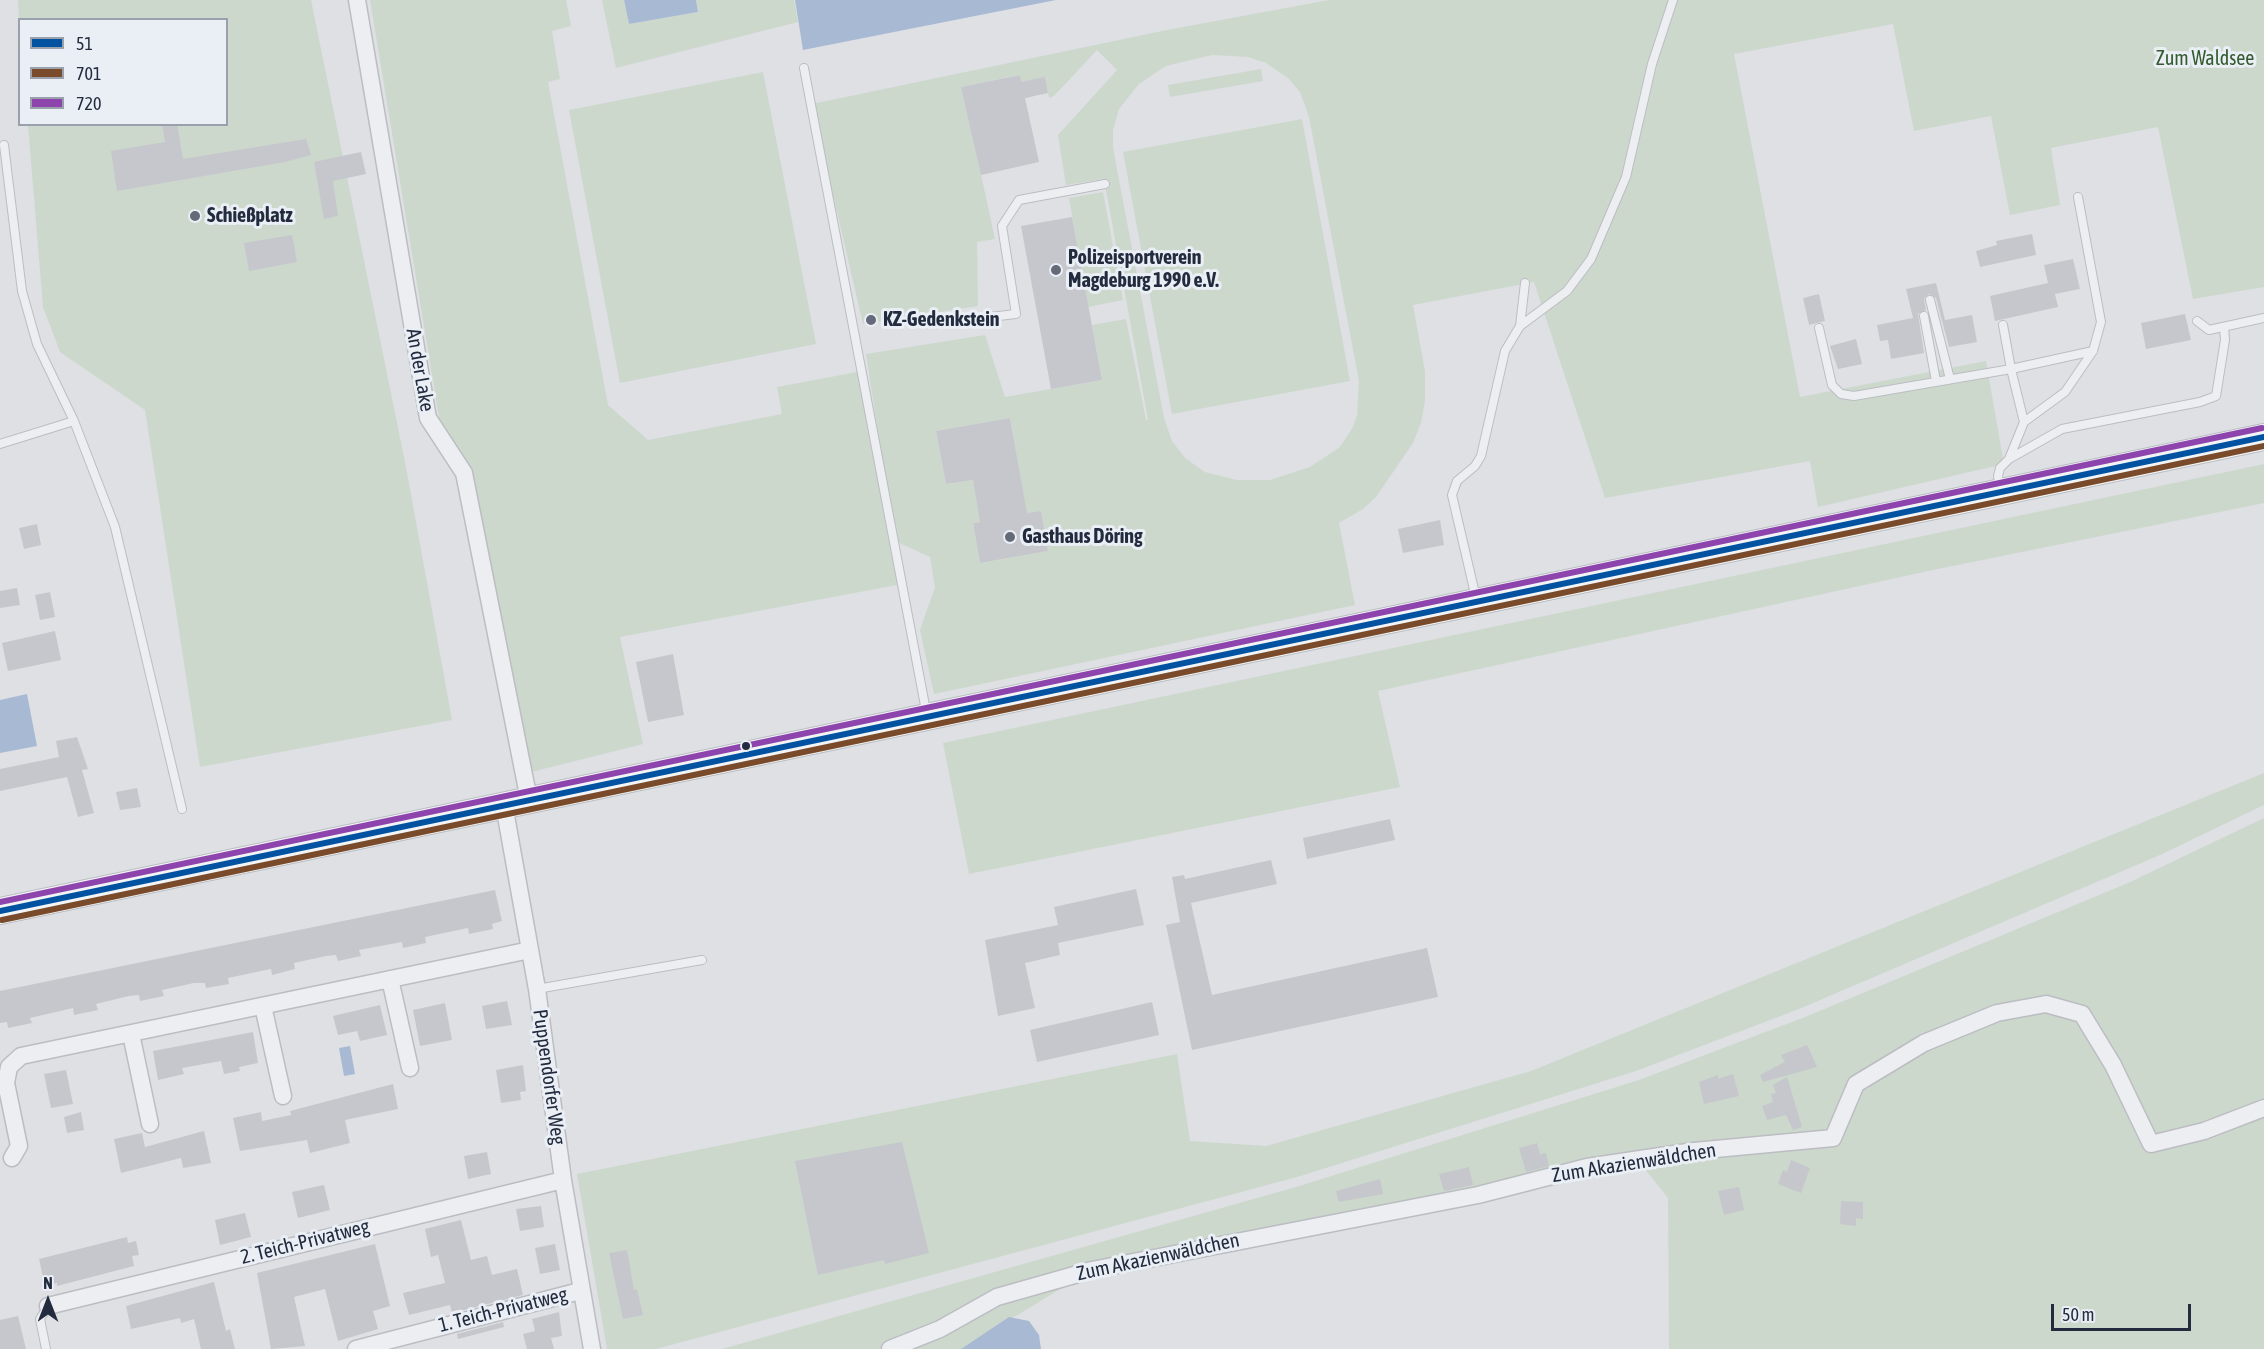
<!DOCTYPE html>
<html>
<head>
<meta charset="utf-8">
<style>
	body { margin:0 }
	#map { position:relative; width:2264px; height:1349px; overflow:hidden; background:#dee0e4; font-family:"Asap Condensed",sans-serif }
	canvas { display:block }
	.legend { position:absolute; left:18px; top:18px; width:210px; height:108px; box-sizing:border-box; background:#eaeef5; border:2px solid #9aa0ac; margin:0; padding:8px 10px; list-style:none; font-size:18px; color:#232b3e }
	.legend li { display:flex; align-items:center; gap:12px; height:30px }
	.legend b { width:30px; border:2px solid #9aa0ac }
	.north { position:absolute; left:18px; top:1271px; width:60px; height:60px; -webkit-text-stroke:4px #eaeef5; paint-order:stroke; rotate:0deg; font-size:16px; font-weight:700; line-height:24px; text-align:center; color:#232b3e }
	.north::after { content:''; display:block; margin:auto; width:21px; height:27px; background:#232b3e; clip-path:polygon(50% 0,100% 100%,50% 72%,0 100%) }
	.scale { position:absolute; left:2051px; top:1304px; width:140px; height:27px; box-sizing:border-box; border:3px solid #232b3e; border-top:0; padding-left:8px; font-size:18px; line-height:21px; white-space:nowrap; color:#232b3e; -webkit-text-stroke:4px #eaeef5; paint-order:stroke }
</style>
</head>
<body>
<div id="map">
<canvas width="2264" height="1349"></canvas>
<ul class="legend">
<li><b style="height:8px;background:#0152a1"></b>51</li>
<li><b style="height:8px;background:#7a4b2a"></b>701</li>
<li><b style="height:8px;background:#8e44ad"></b>720</li>
</ul>
<div class="north">N</div>
<div class="scale">50 m</div>
</div>
<script>
const ctx = document.querySelector('canvas').getContext('2d');
ctx.lineJoin = 'round';
function fill(path, color) { ctx.fillStyle = color; ctx.fill(path, 'evenodd'); }
const poly = rows => new Path2D(rows.map(r => 'M' + r).join(''));
function strokePath(path, color, width, dash) { ctx.strokeStyle = color; ctx.lineWidth = width; ctx.lineCap = dash ? 'butt' : 'round'; ctx.setLineDash(dash || []); ctx.stroke(path); }
function write(font, color, halo, rows, align = 'center') {
  ctx.font = font + ' "Asap Condensed",sans-serif'; ctx.lineWidth = 6; ctx.setLineDash([]); ctx.textBaseline = 'middle'; ctx.strokeStyle = halo; ctx.fillStyle = color; for (const [text, x, y, turn = 0] of rows) {
    ctx.save(); ctx.translate(x, y); ctx.rotate((+turn || 0) * Math.PI / 180); ctx.textAlign = isNaN(turn) ? turn : align; if (halo) ctx.strokeText(text, 0, 0); ctx.fillText(text, 0, 0); ctx.restore();
  }
}
const green = poly([
	[18,0,311,0,406,467,452,720,200,767,145,410,60,352,43,307,28,125,226,124,226,20,20,20,19,23],
	[370,0,566,0,571,26,552,31,560,79,548,82,608,405,648,440,782,414,777,387,862,371,891,517,866,354,985,335,1005,397,1102,380,1092,325,1126,319,1146,420,1148,420,1104,179,1066,185,1058,135,1117,70,1097,50,1054,96,1049,98,1045,77,1031,97,1025,98,1019,75,962,87,995,239,977,242,978,306,863,324,812,104,1167,30,1329,0,2264,0,2264,287,2193,299,2158,127,2051,148,2060,205,2010,215,1991,116,1914,131,1893,24,1734,54,1800,397,1986,361,2004,464,1818,507,1810,461,1605,498,1534,282,1413,305,1425,371,1425,401,1421,423,1413,443,1376,497,1363,509,1339,523,1355,605,934,694,920,630,935,587,930,557,895,541,902,584,620,637,643,744,527,773,464,473,428,418,439,417],
	[1212,55,1248,57,1266,63,1288,78,1300,92,1309,117,1359,381,1357,415,1353,427,1340,447,1310,467,1270,480,1237,480,1205,472,1185,458,1172,441,1164,418,1113,148,1113,130,1119,109,1139,84,1166,66],
	[1010,418,1025,504,979,512,973,480,946,484,936,431],
	[1041,511,1048,551,980,563,973,523],
	[602,0,624,0,629,24,698,12,696,0,794,0,798,22,616,68],
	[1261,69,1263,81,1170,97,1168,85],
	[763,72,816,344,620,383,569,110],
	[1302,119,1350,381,1172,414,1123,152],
	[1103,192,1123,300,1088,307,1069,198],
	[2264,464,2264,503,1933,570,1378,691,1400,787,969,874,943,743],
	[2264,773,2264,805,2160,855,1799,1009,1636,1071,1297,1177,656,1349,607,1349,577,1174,1177,1054,1190,1141,1266,1146,1531,1071],
	[2264,818,2264,1349,1669,1349,1668,1198,1637,1159,1092,1270,961,1349,722,1349,1296,1187,1639,1080,1805,1017,2128,883]
]);
const water = poly([
	[624,0,696,0,698,12,629,24],
	[795,0,1056,0,803,50],
	[27,694,37,746,0,753,0,700],
	[350,1046,355,1074,344,1076,339,1048],
	[1009,1317,1029,1321,1039,1335,1041,1349,961,1349]
]);
const building = poly([
	[1020,75,1021,82,1045,77,1048,93,1025,98,1039,162,981,175,961,87],
	[162,124,177,124,183,159,306,139,311,155,285,162,117,191,111,151,165,142],
	[361,152,366,174,333,181,338,216,324,219,314,162],
	[1072,217,1102,380,1051,389,1021,226],
	[2032,234,2036,255,1980,267,1976,251,1997,245,1996,241],
	[292,235,297,262,249,271,244,243],
	[2073,259,2080,289,2055,294,2058,307,1995,321,1990,296,2048,283,2044,265],
	[1936,283,1945,320,1972,315,1977,342,1949,347,1936,298,1929,294,1924,299,1926,310,1918,314,1924,353,1891,359,1888,340,1880,341,1877,325,1913,318,1906,289],
	[1819,294,1825,321,1809,325,1803,298],
	[2185,314,2191,340,2146,349,2141,323],
	[1856,339,1862,364,1838,369,1830,346],
	[1010,418,1027,513,1041,511,1048,551,980,563,973,523,980,522,973,480,946,484,936,431],
	[1440,520,1444,545,1403,553,1398,529],
	[37,524,41,545,24,549,19,528],
	[17,588,20,605,0,608,0,591],
	[50,592,55,617,40,620,35,595],
	[55,631,61,660,8,671,2,643],
	[673,654,684,715,648,722,636,662],
	[77,737,88,769,82,770,94,813,78,817,67,777,0,791,0,769,59,757,56,741],
	[137,788,141,807,120,810,116,792],
	[1390,819,1395,840,1307,859,1303,838],
	[1271,860,1277,884,1191,903,1212,995,1427,948,1438,997,1192,1050,1166,925,1180,922,1172,877,1184,875,1185,879],
	[1136,889,1144,925,1058,943,1060,955,1025,963,1035,1008,998,1016,985,940,1058,925,1054,907],
	[495,890,502,921,492,924,493,929,469,934,468,928,425,937,426,943,403,948,402,942,359,950,361,956,338,961,336,955,326,956,294,963,295,969,272,975,271,969,261,971,228,978,229,984,206,988,205,983,194,983,162,990,164,996,140,1001,139,995,129,996,96,1004,98,1010,74,1015,73,1008,30,1018,32,1023,8,1028,7,1022,0,1023,0,991],
	[507,1001,512,1025,486,1029,482,1006],
	[1152,1002,1159,1035,1037,1062,1030,1030],
	[445,1003,452,1040,420,1046,413,1010],
	[380,1005,387,1035,360,1041,357,1031,338,1035,333,1016],
	[253,1032,258,1063,239,1067,240,1071,224,1074,221,1061,182,1068,184,1074,158,1080,153,1051],
	[1807,1045,1817,1067,1763,1082,1760,1075,1785,1062,1781,1055],
	[523,1065,526,1091,520,1092,521,1100,501,1103,496,1070],
	[66,1070,73,1104,51,1108,44,1074],
	[1733,1074,1739,1096,1704,1104,1699,1082,1718,1075,1718,1079],
	[1787,1077,1802,1127,1793,1130,1786,1115,1767,1120,1762,1106,1773,1102,1771,1094,1776,1093,1773,1085],
	[393,1084,398,1109,345,1120,350,1143,310,1153,307,1140,240,1151,233,1118,261,1112,262,1121,291,1115,290,1111],
	[81,1112,84,1130,67,1133,64,1117],
	[204,1131,211,1163,183,1168,181,1158,121,1173,114,1139,142,1133,145,1147],
	[902,1142,929,1253,885,1264,884,1260,818,1275,795,1161],
	[1537,1143,1540,1154,1546,1153,1549,1166,1526,1172,1519,1148],
	[487,1152,491,1174,468,1179,464,1156],
	[1791,1160,1810,1168,1801,1193,1778,1184,1783,1170,1787,1172],
	[1469,1167,1473,1185,1444,1191,1439,1174],
	[1380,1179,1383,1194,1339,1202,1336,1191],
	[324,1185,330,1210,298,1218,292,1192],
	[1739,1187,1744,1210,1724,1215,1718,1191],
	[1841,1201,1863,1202,1863,1219,1856,1218,1856,1226,1840,1224],
	[541,1206,544,1227,520,1231,516,1209],
	[245,1213,251,1237,220,1245,215,1220],
	[461,1220,471,1260,487,1256,492,1275,517,1269,523,1295,452,1313,450,1305,409,1315,403,1293,445,1283,438,1255,431,1257,425,1229],
	[127,1237,128,1243,136,1241,139,1255,132,1256,134,1266,57,1286,57,1283,45,1286,39,1259],
	[375,1244,390,1306,373,1311,378,1329,338,1341,325,1289,294,1297,305,1346,271,1349,257,1273],
	[555,1244,560,1270,540,1274,535,1248],
	[627,1250,634,1290,637,1289,643,1315,623,1319,609,1253],
	[214,1282,226,1331,230,1329,235,1349,201,1349,194,1319,181,1323,180,1318,131,1329,126,1306],
	[559,1312,562,1336,551,1338,554,1349,527,1349,523,1334,535,1331,532,1319],
	[18,1316,26,1349,0,1349,0,1320],
	[503,1322,504,1327,458,1339,457,1334]
]);
const service = poly([
	[804,68,927,716],
	[1930,300,1950,379],
	[1924,316,1936,381],
	[990,317,1016,314,1002,226,1019,200,1105,184],
	[2197,321,2209,330,2264,318],
	[2003,325,2011,369,2024,422],
	[1520,326,1567,291,1591,259,1626,177,1652,64,1673,0],
	[1819,328,1832,385,1841,394,1854,396,2011,369,2093,351],
	[74,421,115,527,182,809],
	[0,444,74,421,37,344,22,291,4,145],
	[2009,459,2062,429,2200,402,2216,396,2225,340,2224,327],
	[2000,489,1998,476,2000,468,2009,459,2024,422,2065,392,2093,351,2101,322,2078,197],
	[1476,598,1452,495,1457,481,1475,466,1481,456,1505,351,1520,326,1525,283],
	[537,989,702,960],
	[46,1349,40,1319,48,1306]
]);
const minor = poly([
	[357,0,428,418,464,473,529,800],
	[504,805,537,989,563,1180,592,1349],
	[390,979,410,1068],
	[263,1006,283,1096],
	[131,1034,150,1124],
	[12,1158,19,1146,6,1083,9,1067,21,1056,530,950],
	[48,1306,563,1180],
	[356,1349,580,1291],
	[890,1349,940,1329,997,1297,1092,1270,1478,1195,1587,1167,1694,1151,1833,1138,1856,1084,1924,1043,1997,1013,2046,1004,2082,1014,2113,1065,2151,1144,2204,1131,2264,1108]
]);
const primary = poly([
	[0,911,2264,437]
]);
const bus1 = poly([
	[0,911,2264,437]
]);
const bus2 = poly([
	[2,920,2264,446]
]);
const bus3 = poly([
	[0,902,2262,428]
]);
const markers = [
	[195,216,6,"#646a78"],
	[1056,270,6,"#646a78"],
	[871,320,6,"#646a78"],
	[1010,537,6,"#646a78"],
	[746,746,5,"#232b3e"]
];
const parkNames = [
	["Zum Waldsee",2205,59]
];
const poiNames = [
	["Schießplatz",207,216],
	["Polizeisportverein",1068,258],
	["Magdeburg 1990 e.V.",1068,281],
	["KZ-Gedenkstein",883,320],
	["Gasthaus Döring",1022,537]
];
const streetNames = [
	["An der Lake",420,370,80],
	["Puppendorfer Weg",549,1077,82],
	["Zum Akazienwäldchen",1634,1163,-9],
	["2. Teich-Privatweg",305,1242,-14],
	["Zum Akazienwäldchen",1158,1257,-12],
	["1. Teich-Privatweg",503,1310,-14]
];
fill(green, '#cdd8cd');
fill(water, '#a8bad3');
fill(building, '#c5c7cc');
strokePath(service, '#bbbdc2', 10);
strokePath(minor, '#bbbdc2', 19);
strokePath(primary, '#babdc2', 28);
strokePath(service, '#edeef1', 8);
strokePath(minor, '#edeef1', 16);
strokePath(primary, '#f2f4f5', 26);
strokePath(bus1, '#0152a1', 6);
strokePath(bus2, '#7a4b2a', 6);
strokePath(bus3, '#8e44ad', 6);
for (const [x, y, r, color] of markers) { const dot = new Path2D(); dot.arc(x, y, r, 0, 2 * Math.PI); ctx.fillStyle = color; ctx.fill(dot); strokePath(dot, '#eaeef5', 2); }
write('20px', '#345b2f', '#eaeef5', parkNames);
write('bold 20px', '#232b3e', '#eaeef5', poiNames, 'left');
write('20px', '#232b3e', '#eaeef5', streetNames);
</script>
</body>
</html>
